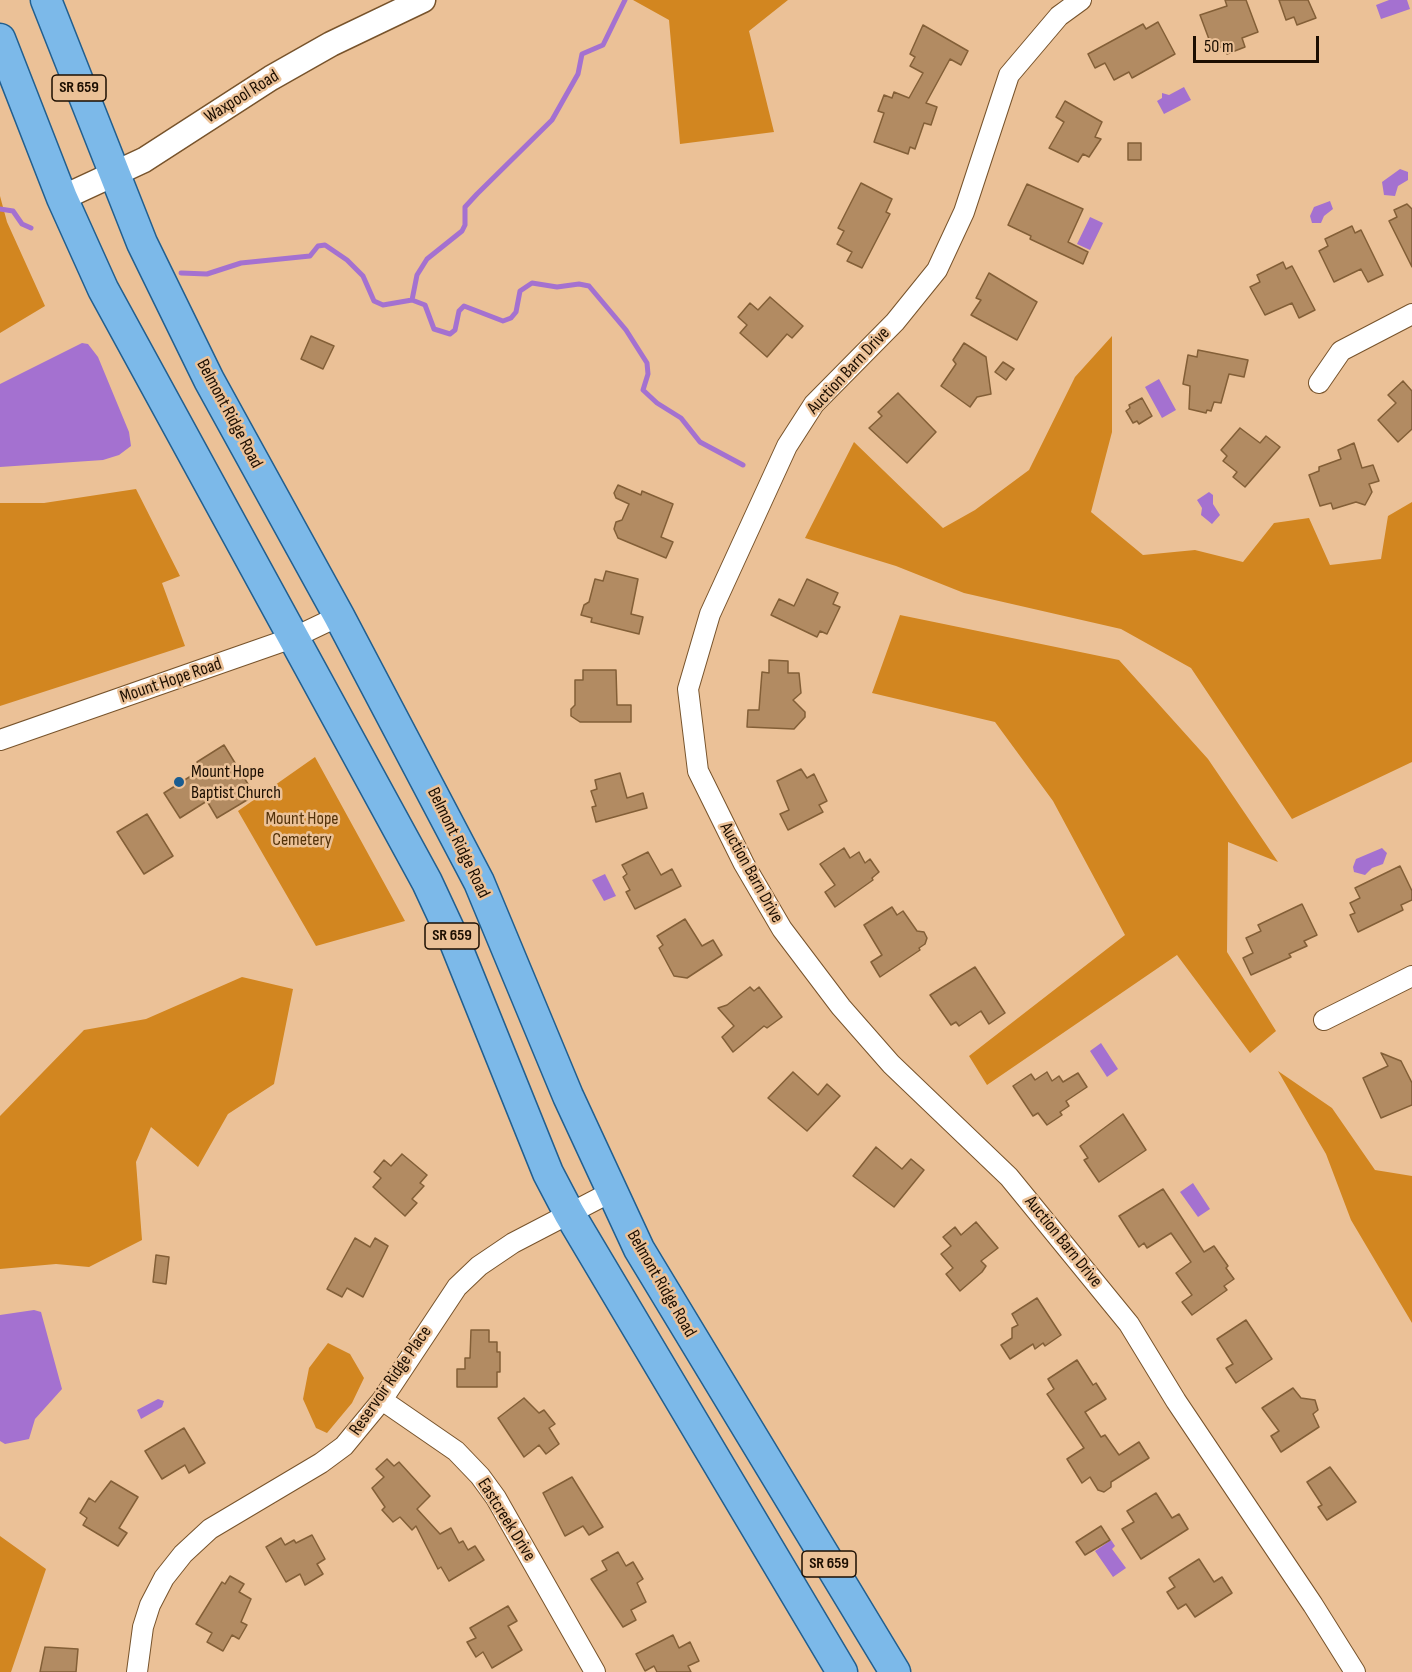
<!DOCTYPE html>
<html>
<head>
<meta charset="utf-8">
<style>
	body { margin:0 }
	#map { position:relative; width:1412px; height:1672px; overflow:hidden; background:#ebc197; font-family:"Sofia Sans Condensed",sans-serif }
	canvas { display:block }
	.scale { position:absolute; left:1193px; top:36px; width:126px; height:27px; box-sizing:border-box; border:3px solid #1c0e01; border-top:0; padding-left:8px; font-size:18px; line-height:21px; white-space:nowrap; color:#1c0e01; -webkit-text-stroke:4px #ebc197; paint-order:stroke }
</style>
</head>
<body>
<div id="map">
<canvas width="1412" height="1672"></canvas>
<div class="scale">50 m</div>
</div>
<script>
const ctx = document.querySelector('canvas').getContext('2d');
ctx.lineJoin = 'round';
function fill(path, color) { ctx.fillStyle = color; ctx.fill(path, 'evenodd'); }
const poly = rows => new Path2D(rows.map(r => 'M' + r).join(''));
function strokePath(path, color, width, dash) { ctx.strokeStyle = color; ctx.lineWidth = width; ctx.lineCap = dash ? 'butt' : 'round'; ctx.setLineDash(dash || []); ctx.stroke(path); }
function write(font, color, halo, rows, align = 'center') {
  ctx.font = font + ' "Sofia Sans Condensed",sans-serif'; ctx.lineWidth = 5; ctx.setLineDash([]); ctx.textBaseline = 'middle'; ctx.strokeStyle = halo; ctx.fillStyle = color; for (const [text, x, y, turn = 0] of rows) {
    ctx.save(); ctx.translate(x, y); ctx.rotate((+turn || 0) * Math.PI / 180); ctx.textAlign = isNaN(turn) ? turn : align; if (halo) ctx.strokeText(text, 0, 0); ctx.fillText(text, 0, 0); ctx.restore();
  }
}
const green = poly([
	[633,0,788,0,749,31,774,132,680,144,669,20],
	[0,196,7,222,45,306,0,333],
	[1112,336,1112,432,1091,512,1143,555,1195,550,1243,562,1274,523,1309,518,1330,565,1381,559,1388,516,1412,502,1412,762,1292,819,1191,668,1121,629,964,593,896,566,805,538,854,442,943,528,975,510,1029,470,1075,377],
	[136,489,180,576,162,583,185,646,0,706,0,503,44,503],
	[900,615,1119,660,1208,759,1278,862,1228,842,1227,952,1276,1031,1250,1053,1177,955,987,1085,969,1056,1125,935,1053,801,995,722,872,693],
	[315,757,405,921,316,946,238,811],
	[242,977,293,989,274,1084,228,1114,198,1167,151,1127,136,1162,142,1240,89,1267,56,1264,0,1269,0,1116,84,1030,146,1019],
	[1278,1071,1332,1108,1375,1170,1412,1176,1412,1323,1351,1220,1326,1154],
	[328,1343,350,1354,364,1378,352,1403,327,1433,316,1428,303,1399,309,1368],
	[0,1536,46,1569,11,1672,0,1672]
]);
const water = poly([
	[1389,0,1407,0,1410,9,1381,19,1376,5],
	[1184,87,1191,100,1164,114,1157,101,1162,98,1162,93,1169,95],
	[1400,169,1408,172,1408,180,1398,186,1395,196,1384,195,1382,182],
	[1330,201,1333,209,1324,216,1321,223,1312,223,1310,216,1314,207],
	[1090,217,1103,223,1090,250,1077,244],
	[82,343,88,344,98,357,129,432,131,446,119,455,103,460,0,467,0,384],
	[1159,379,1176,410,1162,418,1145,387],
	[1209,492,1213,495,1213,504,1220,515,1212,524,1201,515,1202,508,1197,500],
	[1382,848,1387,853,1383,864,1372,868,1365,875,1354,872,1353,867,1356,859],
	[605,874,616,896,604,901,592,880],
	[1101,1043,1118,1069,1107,1077,1090,1051],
	[1193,1183,1210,1209,1198,1217,1180,1192],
	[34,1310,41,1312,62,1389,35,1419,29,1439,5,1444,0,1441,0,1315],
	[158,1399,164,1401,162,1407,141,1419,137,1410],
	[1111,1540,1115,1546,1112,1549,1126,1568,1113,1577,1095,1551]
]);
const stream = poly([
	[0,209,13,211,22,224,31,228],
	[181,273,207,274,241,263,310,256,318,246,325,245,347,260,363,276,374,301,383,305,412,300,425,305,434,329,450,334,455,330,459,311,464,306,503,321,511,318,516,312,520,291,532,283,557,287,579,284,589,286,626,330,647,363,648,374,643,390,657,403,681,418,700,442,743,465],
	[412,300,417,275,427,259,462,231,465,225,465,207,477,194,552,120,578,74,582,54,603,45,625,0]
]);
const building = poly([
	[1225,0,1246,0,1258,32,1242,38,1245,47,1227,54,1224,46,1213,50,1200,15,1227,6,1225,0],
	[1279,0,1308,0,1316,18,1297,25,1294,17,1286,20,1279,0],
	[1158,22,1175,54,1132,78,1129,72,1114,80,1105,63,1095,68,1088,54,1143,24,1146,29,1158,22],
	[923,25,968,51,961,65,950,59,926,103,937,107,931,125,924,123,915,149,910,147,908,154,874,142,884,113,878,111,884,95,892,98,894,92,909,98,923,73,910,66,915,57,910,54,923,25],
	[1065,101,1102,122,1095,137,1101,139,1089,157,1083,154,1078,162,1049,148,1064,122,1056,117,1065,101],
	[1128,143,1141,143,1141,160,1128,160,1128,143],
	[861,183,892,199,886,212,890,214,862,268,847,261,852,252,837,244,844,231,838,228,861,183],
	[1027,184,1083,209,1068,242,1088,252,1083,264,1030,239,1031,236,1008,225,1027,184],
	[1407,204,1412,209,1412,267,1389,221,1397,217,1394,210,1407,204],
	[1352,226,1355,233,1361,230,1383,275,1368,282,1361,269,1334,282,1319,251,1328,246,1325,239,1352,226],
	[1283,262,1286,269,1292,266,1315,310,1299,318,1292,303,1265,315,1250,287,1260,282,1257,275,1283,262],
	[989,273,1037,302,1017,340,971,315,981,300,976,298,989,273],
	[770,297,803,326,792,338,787,334,767,357,740,333,747,325,738,317,750,303,758,310,770,297],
	[311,336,334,346,323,369,301,359,311,336],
	[964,343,986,357,991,394,977,397,970,407,941,386,956,364,953,360,964,343],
	[1198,350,1248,360,1244,377,1229,374,1221,403,1214,402,1211,411,1207,410,1206,413,1189,409,1190,386,1183,384,1188,355,1197,357,1198,350],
	[1003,362,1014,369,1006,380,995,372,1003,362],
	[1403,381,1412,391,1412,429,1398,442,1378,420,1396,403,1388,395,1403,381],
	[898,393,936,432,907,463,869,428,882,416,878,412,898,393],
	[1142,398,1152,416,1139,424,1137,421,1133,423,1126,411,1130,408,1129,405,1142,398],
	[1240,428,1260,443,1266,436,1280,447,1245,487,1233,477,1237,472,1223,461,1227,456,1221,450,1240,428],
	[1354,443,1362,468,1373,465,1379,481,1369,484,1372,492,1365,505,1356,502,1333,509,1331,503,1320,506,1309,475,1319,471,1319,467,1341,459,1338,450,1354,443],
	[618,485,641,495,642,491,673,504,661,537,673,542,666,558,618,538,614,529,616,522,622,520,629,504,616,498,614,493,618,485],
	[606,571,638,579,631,614,643,617,639,634,591,622,592,618,581,615,584,605,589,602,595,579,603,581,606,571],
	[807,579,838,593,833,604,840,607,827,634,820,631,817,637,771,615,779,599,794,606,807,579],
	[769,660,788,661,788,673,799,673,801,693,793,700,805,712,805,717,794,729,747,727,748,710,759,710,762,672,769,673,769,660],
	[583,670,616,670,617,705,631,705,631,722,580,722,571,716,571,709,575,705,575,680,583,680,583,670],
	[224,745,251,789,244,794,247,800,217,818,207,801,180,818,164,793,202,769,197,762,224,745],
	[801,769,807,778,814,774,827,801,819,805,823,812,788,830,780,814,789,810,777,781,801,769],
	[620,773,627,798,643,793,647,808,596,822,592,807,596,806,591,791,597,789,595,780,620,773],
	[147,814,173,856,144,874,117,832,147,814],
	[844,848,850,858,859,852,865,863,870,859,879,872,872,878,873,880,835,907,825,892,835,885,820,864,844,848],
	[648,852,661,875,672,869,681,886,635,909,626,892,630,890,623,877,627,874,622,865,648,852],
	[1400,866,1412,891,1412,900,1401,905,1403,910,1358,932,1350,915,1355,913,1350,903,1360,898,1355,888,1400,866],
	[1302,904,1317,935,1304,941,1307,946,1289,954,1291,957,1251,975,1243,958,1253,953,1246,938,1261,931,1258,925,1302,904],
	[892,907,897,915,903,911,917,931,924,932,927,938,925,944,919,948,920,950,880,977,871,962,882,955,864,925,892,907],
	[685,919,702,946,713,940,722,955,687,978,674,976,659,948,663,945,657,936,685,919],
	[975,967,1005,1013,989,1024,981,1011,959,1026,956,1022,951,1025,930,995,975,967],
	[750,987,754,991,759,987,782,1017,767,1028,764,1026,733,1052,722,1037,734,1026,718,1008,727,1005,750,987],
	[1381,1053,1401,1061,1412,1083,1412,1105,1381,1118,1363,1078,1388,1066,1381,1053],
	[793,1072,818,1095,827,1084,840,1096,807,1131,768,1098,793,1072],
	[1047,1072,1052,1081,1059,1076,1063,1082,1078,1073,1087,1087,1066,1101,1069,1106,1060,1112,1062,1115,1047,1125,1038,1113,1033,1116,1013,1086,1031,1074,1035,1080,1047,1072],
	[1123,1114,1146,1150,1099,1182,1084,1160,1088,1158,1080,1146,1123,1114],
	[876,1147,902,1169,911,1159,924,1170,894,1207,853,1176,876,1147],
	[402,1154,427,1175,420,1183,424,1186,412,1199,417,1203,405,1216,373,1187,381,1178,374,1172,384,1160,391,1166,402,1154],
	[1163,1189,1204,1252,1214,1246,1228,1266,1226,1268,1234,1279,1224,1286,1227,1290,1192,1315,1182,1302,1192,1295,1176,1273,1191,1262,1171,1233,1147,1248,1144,1243,1139,1247,1119,1216,1163,1189],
	[976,1222,998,1248,981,1261,986,1266,982,1272,960,1291,946,1274,953,1268,941,1254,951,1246,943,1237,955,1227,961,1235,976,1222],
	[355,1238,370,1247,375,1238,388,1246,363,1297,347,1288,342,1297,327,1289,355,1238],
	[156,1255,169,1257,166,1284,153,1282,156,1255],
	[1037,1298,1061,1335,1045,1346,1043,1343,1035,1349,1033,1344,1010,1359,1001,1345,1012,1338,1012,1328,1018,1325,1012,1314,1037,1298],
	[1246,1320,1272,1359,1236,1383,1226,1368,1233,1364,1217,1339,1246,1320],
	[471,1330,489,1330,489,1342,497,1342,497,1352,500,1352,500,1372,497,1372,497,1387,457,1387,457,1369,465,1369,465,1358,470,1358,471,1330],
	[1077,1360,1093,1385,1096,1383,1106,1399,1085,1412,1101,1437,1105,1435,1119,1455,1139,1442,1149,1458,1111,1482,1111,1487,1104,1492,1098,1490,1090,1477,1082,1483,1067,1459,1084,1448,1047,1394,1054,1389,1048,1379,1077,1360],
	[1293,1388,1301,1398,1315,1400,1318,1410,1313,1414,1319,1427,1281,1452,1271,1436,1279,1431,1262,1408,1293,1388],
	[524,1398,539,1413,544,1410,555,1424,549,1428,559,1444,546,1454,539,1445,524,1457,498,1418,524,1398],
	[184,1428,205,1463,189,1473,185,1465,162,1479,145,1451,184,1428],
	[387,1459,394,1466,399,1462,430,1496,417,1509,440,1534,451,1528,459,1543,463,1541,468,1550,475,1546,484,1560,449,1581,441,1567,438,1569,416,1526,412,1530,400,1517,393,1522,382,1510,385,1507,372,1488,384,1477,376,1469,387,1459],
	[1330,1467,1356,1502,1327,1520,1318,1507,1322,1505,1307,1482,1330,1467],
	[572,1477,603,1527,589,1535,583,1526,565,1536,543,1493,572,1477],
	[111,1481,138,1497,119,1528,127,1533,118,1546,83,1525,87,1518,80,1513,89,1498,95,1502,111,1481],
	[1156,1493,1172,1518,1179,1514,1188,1529,1141,1559,1122,1529,1134,1522,1127,1511,1156,1493],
	[1101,1526,1110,1540,1085,1555,1076,1542,1101,1526],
	[312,1535,325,1559,317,1564,323,1574,305,1585,300,1574,286,1582,266,1547,281,1538,285,1545,294,1540,296,1543,312,1535],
	[618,1552,626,1566,633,1562,643,1579,637,1583,646,1602,631,1610,636,1620,623,1627,591,1579,607,1570,602,1561,618,1552],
	[1199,1559,1214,1582,1222,1577,1232,1593,1195,1617,1186,1604,1178,1609,1167,1592,1175,1587,1169,1578,1199,1559],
	[230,1576,244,1584,239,1592,251,1599,241,1622,247,1625,239,1639,232,1635,223,1651,207,1642,212,1633,196,1624,222,1582,225,1584,230,1576],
	[508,1606,517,1621,508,1626,522,1650,492,1668,483,1652,476,1657,467,1642,476,1638,470,1628,508,1606],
	[673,1635,679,1648,690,1642,699,1661,688,1666,691,1672,657,1672,654,1666,645,1671,636,1654,673,1635],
	[45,1647,78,1649,76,1672,40,1672,45,1647]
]);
const minor = poly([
	[1081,0,1059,16,1009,75,964,212,937,270,895,322,814,404,787,446,710,614,688,689,698,771,744,864,782,929,841,1007,891,1064,1009,1177,1129,1324,1176,1401,1313,1605,1355,1672],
	[1319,383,1341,351,1412,314],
	[0,740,295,637,339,616],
	[1324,1020,1412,976],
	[382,1400,456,1451,480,1476,496,1498,595,1672],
	[137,1672,143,1627,150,1605,164,1578,183,1554,210,1529,321,1463,344,1446,382,1400,457,1287,479,1266,513,1243,611,1192]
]);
const tertiary = poly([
	[62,198,144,160,271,78,331,44,423,0]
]);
const primary = poly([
	[46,0,142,243,209,380,339,616,479,882,568,1096,639,1249,895,1672],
	[0,39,62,198,103,289,427,882,454,940,548,1173,569,1213,842,1672]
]);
const markers = [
	[179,782,6,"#195c91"]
];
const shields = [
	[79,88,54],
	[452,936,54],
	[829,1564,54]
];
const shieldNames = [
	["SR 659",79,88],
	["SR 659",452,936],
	["SR 659",829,1564]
];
const streetNames = [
	["Waxpool Road",242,97,-32],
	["Auction Barn Drive",849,371,-47],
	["Belmont Ridge Road",229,414,62],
	["Mount Hope Road",171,681,-19],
	["Belmont Ridge Road",458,843,64],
	["Auction Barn Drive",751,873,61],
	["Auction Barn Drive",1063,1242,51],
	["Belmont Ridge Road",661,1284,60],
	["Reservoir Ridge Place",391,1381,-55],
	["Eastcreek Drive",506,1520,58]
];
const poiNames = [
	["Mount Hope",191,772],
	["Baptist Church",191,793]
];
const parkNames = [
	["Mount Hope",302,819],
	["Cemetery",302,840]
];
fill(green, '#d28620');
fill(water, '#a471d0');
strokePath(stream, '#a471d0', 5);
fill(building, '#b28b62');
strokePath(building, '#835f37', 1.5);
strokePath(minor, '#77532b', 22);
strokePath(tertiary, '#77532b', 27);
strokePath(primary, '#225f8f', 33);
strokePath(minor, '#fff', 20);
strokePath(tertiary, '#fff', 24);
strokePath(primary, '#7cb9e9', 30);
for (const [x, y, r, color] of markers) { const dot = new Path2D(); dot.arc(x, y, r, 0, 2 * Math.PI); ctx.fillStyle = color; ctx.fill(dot); strokePath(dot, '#ebc197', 2); }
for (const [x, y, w] of shields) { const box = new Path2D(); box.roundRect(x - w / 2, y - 13, w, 26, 4.5); ctx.fillStyle = '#ebc197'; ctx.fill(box); strokePath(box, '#1c0e01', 1.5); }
write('bold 16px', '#1c0e01', null, shieldNames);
write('18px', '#1c0e01', '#ebc197', streetNames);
write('18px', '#1c0e01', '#ebc197', poiNames, 'left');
write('18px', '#523108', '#ebc197', parkNames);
</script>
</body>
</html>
